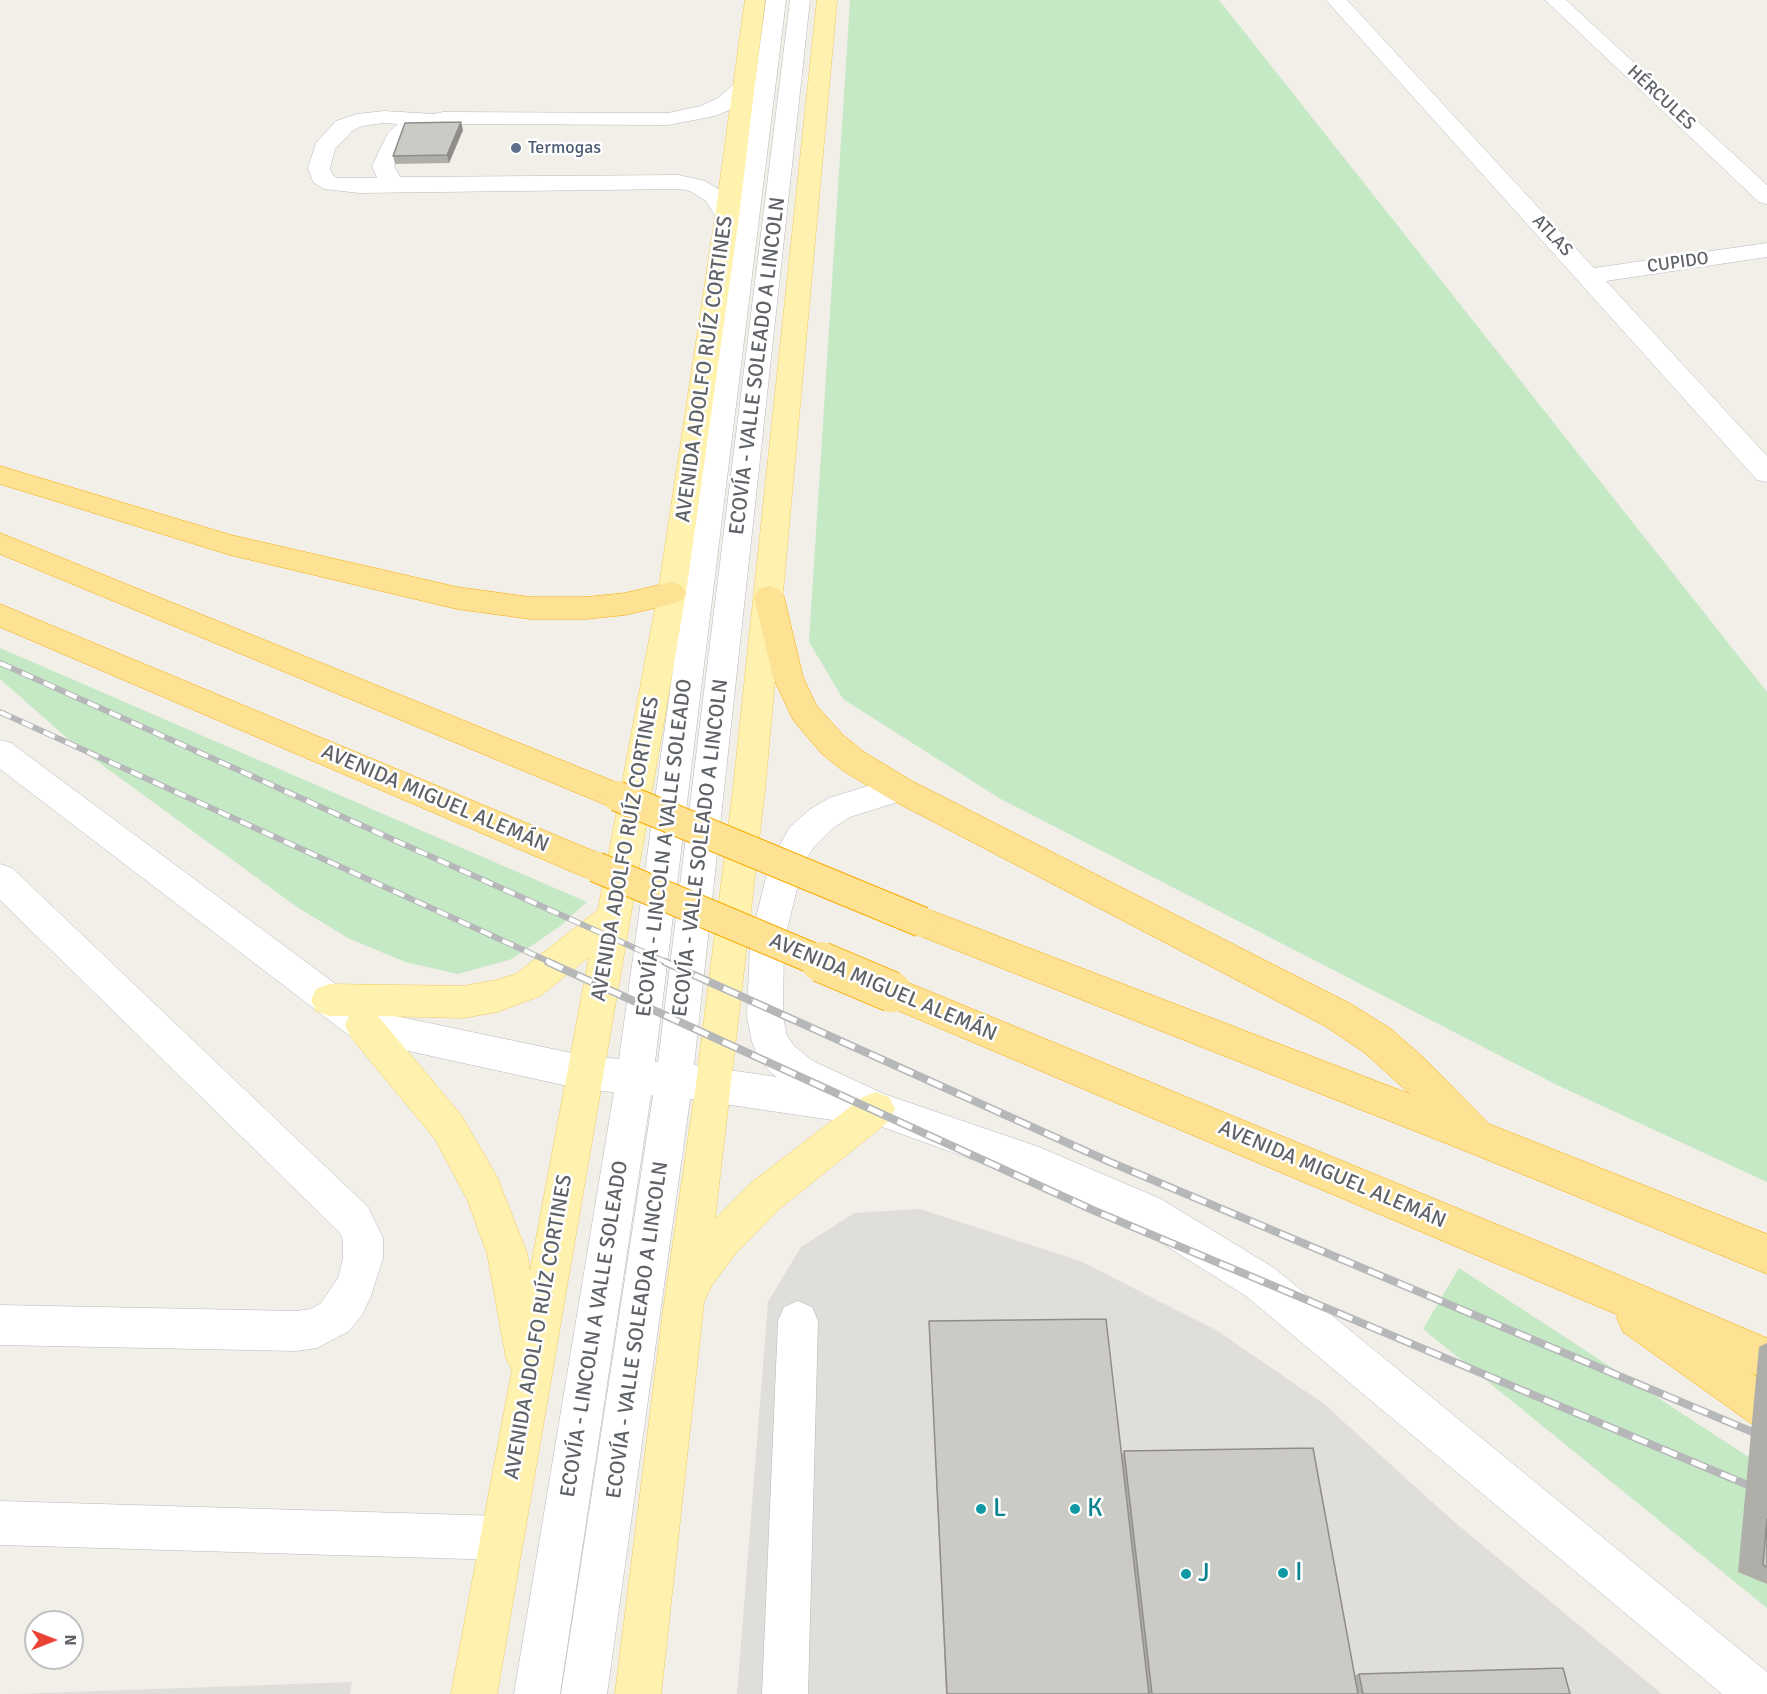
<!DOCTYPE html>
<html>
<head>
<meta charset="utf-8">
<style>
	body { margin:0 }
	#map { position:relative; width:1767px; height:1694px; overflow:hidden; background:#f1efe8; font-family:Signika,sans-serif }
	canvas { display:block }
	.north { position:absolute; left:24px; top:1610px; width:60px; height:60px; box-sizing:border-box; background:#fff; border:2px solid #bfc1c3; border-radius:50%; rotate:90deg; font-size:16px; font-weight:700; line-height:24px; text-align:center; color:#5f6368 }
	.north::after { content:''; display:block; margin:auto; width:21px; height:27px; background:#ea4335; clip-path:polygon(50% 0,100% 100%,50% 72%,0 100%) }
</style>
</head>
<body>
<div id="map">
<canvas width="1767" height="1694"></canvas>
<div class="north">N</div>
</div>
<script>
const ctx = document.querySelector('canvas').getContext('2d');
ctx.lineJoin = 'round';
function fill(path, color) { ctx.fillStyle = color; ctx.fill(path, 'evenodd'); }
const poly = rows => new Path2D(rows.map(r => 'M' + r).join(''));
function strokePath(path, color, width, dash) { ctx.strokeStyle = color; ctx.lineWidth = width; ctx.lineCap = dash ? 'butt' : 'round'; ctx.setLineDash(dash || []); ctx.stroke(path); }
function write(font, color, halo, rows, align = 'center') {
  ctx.font = font + ' Signika,sans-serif'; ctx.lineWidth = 5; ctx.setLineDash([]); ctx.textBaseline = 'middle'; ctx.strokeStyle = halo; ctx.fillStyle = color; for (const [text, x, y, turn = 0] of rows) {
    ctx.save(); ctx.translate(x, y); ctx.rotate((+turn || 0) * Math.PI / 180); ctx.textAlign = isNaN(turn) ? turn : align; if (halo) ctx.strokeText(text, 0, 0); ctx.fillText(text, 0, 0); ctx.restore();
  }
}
const industrial = poly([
	[920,1209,1080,1261,1216,1330,1324,1404,1452,1520,1662,1694,737,1694,768,1302,801,1247,854,1213],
	[352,1682,350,1694,14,1694]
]);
const green = poly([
	[850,0,1219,0,1767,692,1767,1182,1557,1085,999,798,843,699,809,642],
	[0,648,293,775,587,902,559,927,512,959,458,974,405,962,348,938,297,907,76,746,0,679],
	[1459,1268,1767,1469,1767,1608,1423,1329]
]);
const minor = poly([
	[766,0,786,0,655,1062,658,1062,790,0,810,0,694,1065,777,1077,769,1071,757,1054,752,1042,747,1017,750,942,770,861,790,827,809,810,829,798,899,776,910,780,915,789,910,798,850,817,833,828,814,847,803,864,784,942,783,1017,787,1036,795,1047,813,1061,884,1094,1039,1147,1161,1199,1274,1268,1767,1672,1767,1694,1722,1694,1246,1296,1133,1225,1032,1181,852,1116,839,1121,690,1099,607,1694,561,1694,653,1096,651,1095,560,1694,514,1694,614,1092,586,1090,363,1041,350,1036,0,769,0,740,11,743,372,1011,586,1056,619,1059,735,221,727,224,719,222,706,201,690,191,679,189,359,193,324,189,313,182,308,168,316,143,336,121,357,114,384,111,434,114,443,112,668,113,701,106,718,98,739,80,746,78,755,82,766,0],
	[754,88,737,214,723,192,705,181,679,175,400,177,394,166,408,136,415,132,443,124,668,125,715,116,734,108,754,88],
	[384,123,398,124,388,133,372,166,377,178,337,178,332,174,330,168,335,149,352,131,362,126,384,123],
	[1326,0,1347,0,1594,268,1767,243,1767,257,1606,281,1767,456,1767,482,1757,480,1326,0],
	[1545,0,1566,0,1767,185,1767,204,1759,202,1545,0],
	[0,864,12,868,368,1207,383,1238,383,1258,371,1296,362,1315,349,1331,317,1348,296,1351,0,1345,0,1305,296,1311,311,1309,321,1303,338,1278,343,1258,343,1240,340,1233,0,900,0,864],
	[798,1301,812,1307,818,1321,808,1694,762,1694,778,1321,784,1307,798,1301],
	[0,1501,501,1516,517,1522,523,1538,517,1554,501,1560,0,1545,0,1501]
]);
const major = poly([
	[745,0,765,0,739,217,686,593,497,1694,451,1694,512,1370,506,1358,487,1253,467,1199,435,1139,350,1036,345,1025,349,1016,329,1016,316,1011,311,1000,316,989,329,984,463,986,497,980,516,974,598,910,658,593,715,217,745,0],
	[589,957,530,1271,527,1253,497,1177,461,1115,378,1016,463,1018,497,1012,540,996,589,957],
	[817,0,837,0,765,789,715,1219,751,1183,863,1097,876,1092,889,1097,895,1109,889,1121,779,1209,735,1254,712,1285,704,1301,703,1311,661,1694,615,1694,663,1311,696,1084,733,789,817,0]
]);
const highway = poly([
	[0,466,231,535,457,587,530,597,586,597,625,593,672,582,682,586,686,593,682,600,672,604,625,615,586,619,530,619,457,609,230,555,0,484,0,466],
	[0,533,628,787,633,796,628,805,617,809,606,805,0,554,0,533],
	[769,586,779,589,784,597,803,677,816,705,843,735,864,752,910,780,1351,1004,1391,1029,1424,1058,1489,1124,1767,1234,1767,1274,1463,1150,910,932,905,922,910,912,922,907,1410,1094,1365,1053,1325,1026,888,798,842,770,821,753,793,720,773,677,754,597,759,589,769,586],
	[0,604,608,857,613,867,608,877,596,881,584,877,0,627,0,604],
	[892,976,1581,1259,1767,1338,1767,1380,1751,1373,1767,1384,1767,1430,1752,1424,1623,1332,1617,1318,1618,1315,880,1003,874,992,880,981,892,976]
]);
const railFar1 = poly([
	[0,663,668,963],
	[0,712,552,963]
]);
const rail = poly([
	[548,962,1095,1211,1767,1493],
	[665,962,1110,1162,1767,1438]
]);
const highwayBridgeFar1 = poly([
	[617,796,922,922],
	[596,867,824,963]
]);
const highwayBridge = poly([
	[821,962,892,992]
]);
const wall = poly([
	[463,130,449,163,395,164,393,156],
	[929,1321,1149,1692,1122,1454,1124,1451,1355,1675,1359,1674,1570,1694,946,1694],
	[1767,1343,1767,1584,1738,1572,1759,1347]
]);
const shadedWall = poly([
	[461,122,463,130,449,163,447,155]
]);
const building = poly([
	[461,122,447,155,393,156,405,123,461,122],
	[1106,1319,1149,1694,947,1694,929,1321,1106,1319],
	[1313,1448,1358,1694,1152,1694,1124,1451,1313,1448],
	[1767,1519,1767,1567,1763,1565,1767,1519],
	[1563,1668,1570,1694,1363,1694,1359,1674,1563,1668]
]);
const markers = [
	[516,148,6,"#5c6f8a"],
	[981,1509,6,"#0f9aa8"],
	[1075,1509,6,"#0f9aa8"],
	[1283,1573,6,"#0f9aa8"],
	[1186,1574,6,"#0f9aa8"]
];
const farStreetnames = [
	["HÉRCULES",1661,98,43],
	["ATLAS",1552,236,47],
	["CUPIDO",1678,263,-8]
];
const farServicenames = [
	["Termogas",528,148]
];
const streetNames = [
	["ECOVÍA - VALLE SOLEADO A LINCOLN",758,366,-83],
	["AVENIDA ADOLFO RUÍZ CORTINES",705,369,-82],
	["AVENIDA MIGUEL ALEMÁN",435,799,23],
	["ECOVÍA - LINCOLN A VALLE SOLEADO",665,848,-83],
	["ECOVÍA - VALLE SOLEADO A LINCOLN",701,848,-83],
	["AVENIDA ADOLFO RUÍZ CORTINES",626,849,-80],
	["AVENIDA MIGUEL ALEMÁN",883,988,23],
	["AVENIDA MIGUEL ALEMÁN",1332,1175,23],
	["AVENIDA ADOLFO RUÍZ CORTINES",539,1327,-80],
	["ECOVÍA - LINCOLN A VALLE SOLEADO",595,1329,-81],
	["ECOVÍA - VALLE SOLEADO A LINCOLN",638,1330,-82]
];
const nearCulturenames = [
	["L",993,1509],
	["K",1087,1509],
	["I",1295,1573],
	["J",1198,1574]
];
fill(industrial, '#e0deda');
fill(green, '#c5e8c5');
strokePath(minor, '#b5b8bc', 1);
strokePath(major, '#f2c960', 1);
strokePath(highway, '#f9ab00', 1);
fill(minor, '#fff');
fill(major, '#fff2af');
fill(highway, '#fde293');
strokePath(railFar1, '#b6b7b8', 6);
strokePath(rail, '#b6b7b8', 8);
strokePath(railFar1, '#fff', 4, [12]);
strokePath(rail, '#fff', 5, [16]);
strokePath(highwayBridgeFar1, '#f9ab00', 32, []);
strokePath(highwayBridge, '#f9ab00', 42, []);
strokePath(highwayBridgeFar1, '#fde293', 30);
strokePath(highwayBridge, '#fde293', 40);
fill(wall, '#afaea9');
fill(shadedWall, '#8f8d8a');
fill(building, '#cccac5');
strokePath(building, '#8f8d8a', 1.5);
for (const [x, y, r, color] of markers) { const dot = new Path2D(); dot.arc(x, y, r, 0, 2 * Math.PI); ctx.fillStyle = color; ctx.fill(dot); strokePath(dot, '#fff', 2); }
write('18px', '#5f6368', '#fff', farStreetnames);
write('18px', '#4e5e75', '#fff', farServicenames, 'left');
write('21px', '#5f6368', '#fff', streetNames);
write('26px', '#0d838f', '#fff', nearCulturenames, 'left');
</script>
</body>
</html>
